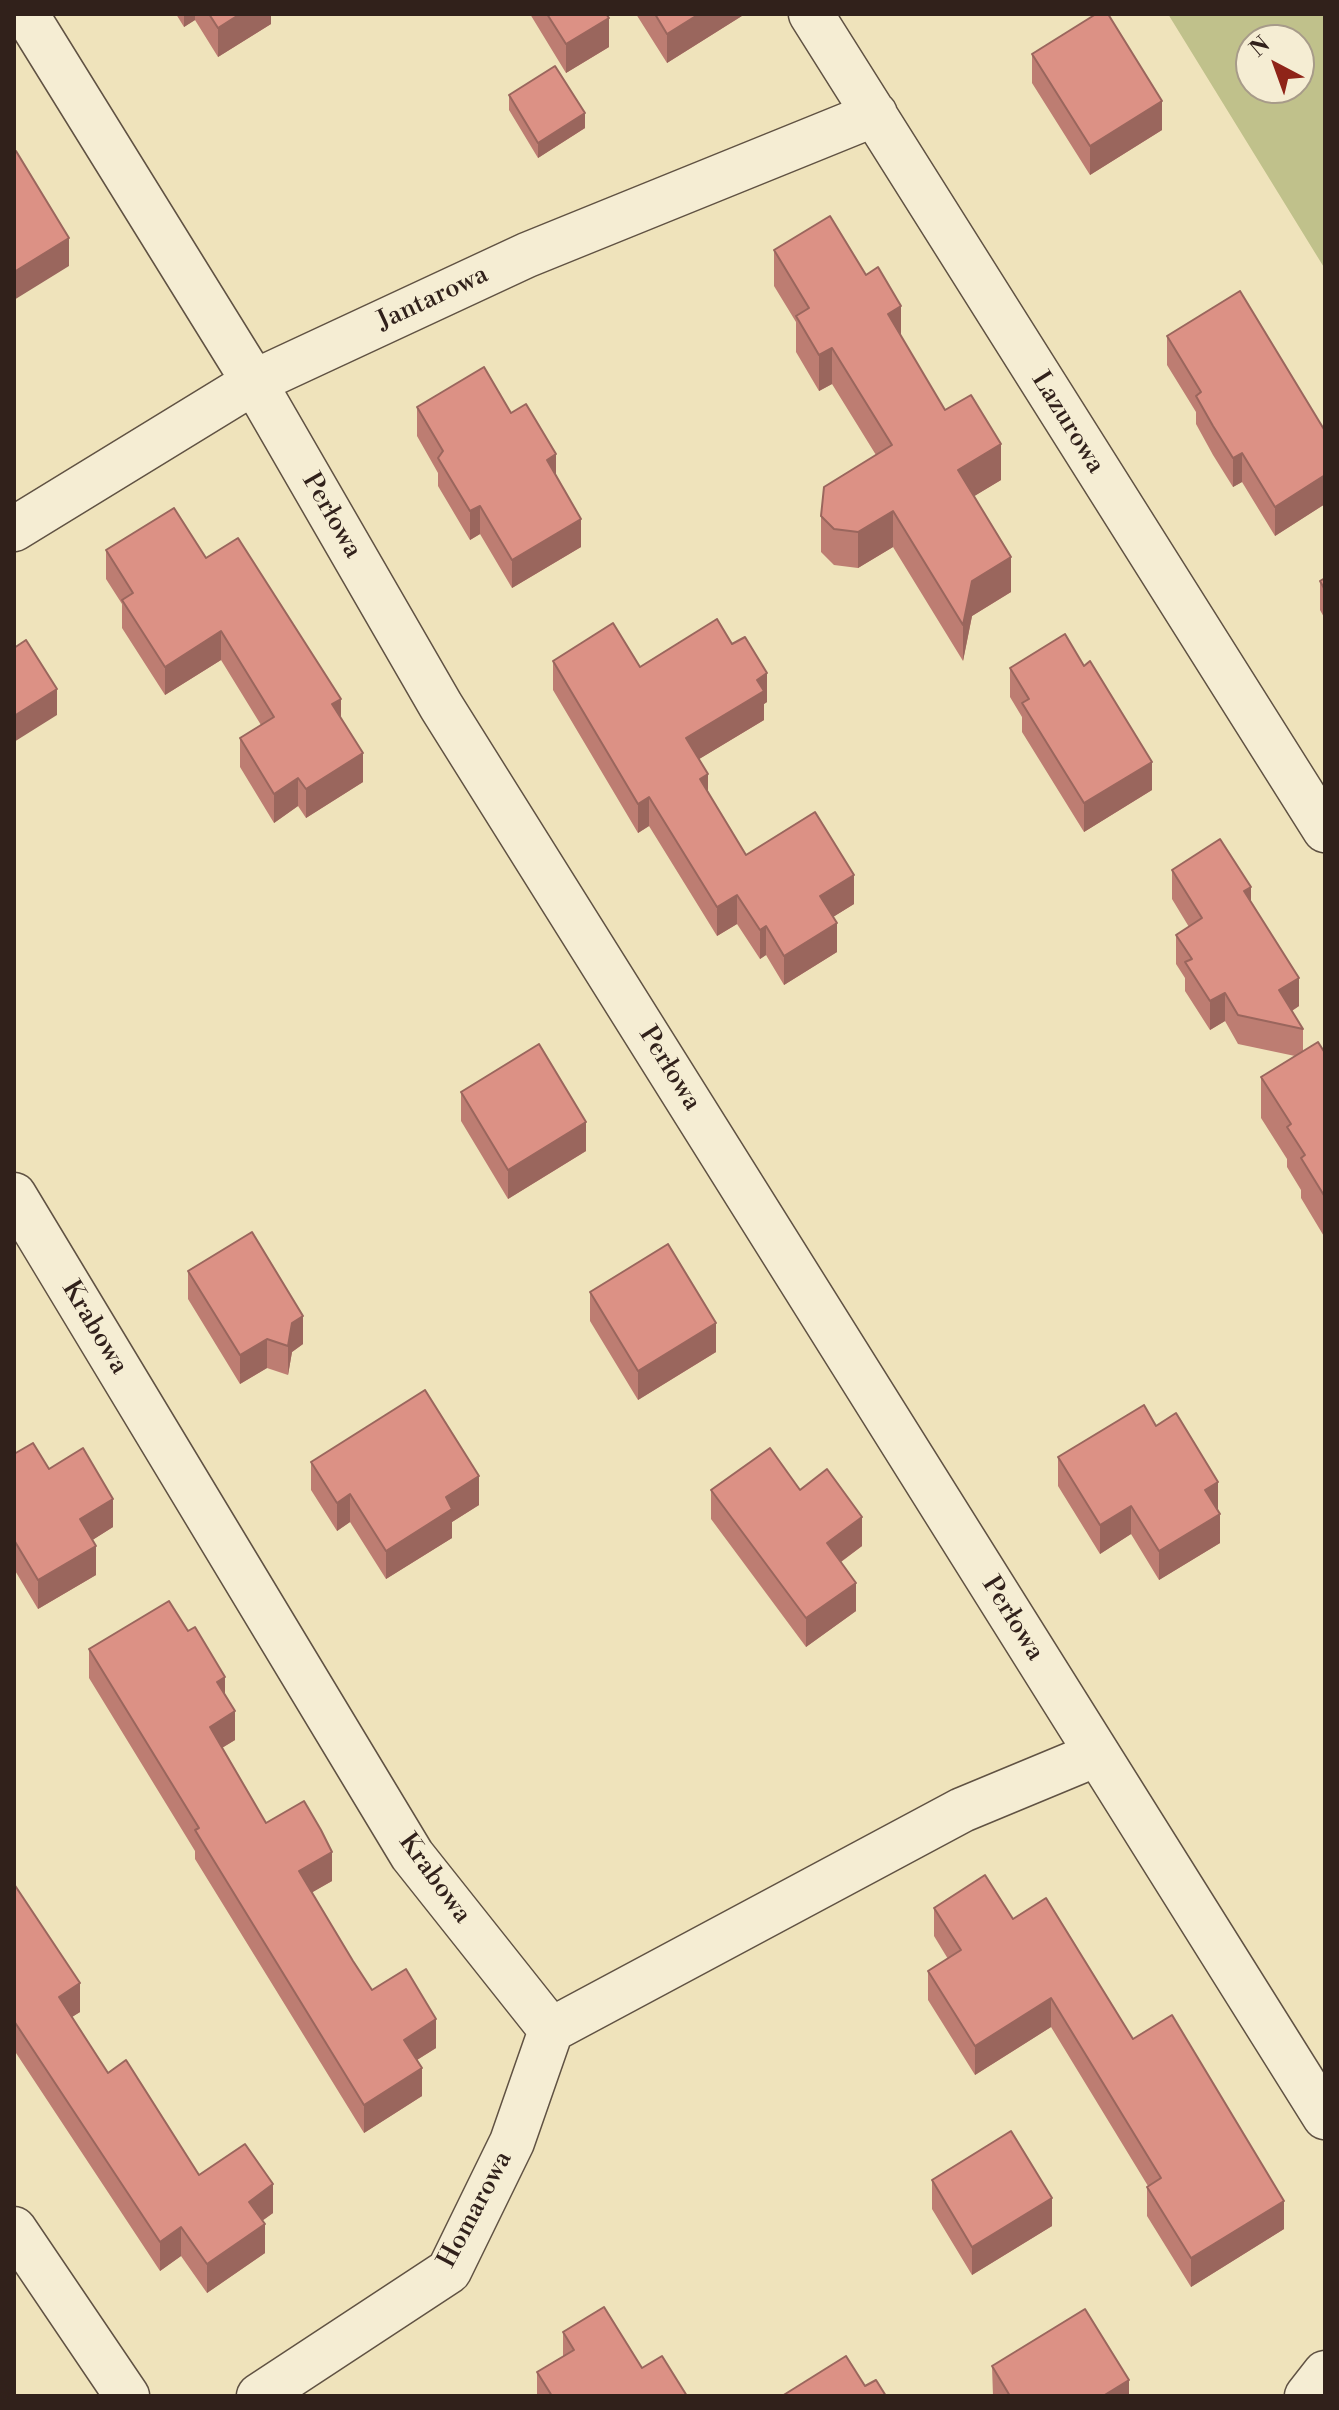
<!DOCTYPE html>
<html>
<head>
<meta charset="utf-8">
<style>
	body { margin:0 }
	#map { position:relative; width:1339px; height:2410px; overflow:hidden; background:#efe3bb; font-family:"Libre Bodoni",serif }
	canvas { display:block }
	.frame { position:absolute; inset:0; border:16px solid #31211b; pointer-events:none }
	.north { position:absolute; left:1235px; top:24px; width:80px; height:80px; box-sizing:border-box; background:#f5edd3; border:2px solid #a79b89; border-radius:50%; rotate:319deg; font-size:22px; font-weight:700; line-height:32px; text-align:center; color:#31211b }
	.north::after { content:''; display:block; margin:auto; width:28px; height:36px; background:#8f2418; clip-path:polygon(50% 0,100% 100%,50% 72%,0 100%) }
</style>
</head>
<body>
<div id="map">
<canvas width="1339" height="2410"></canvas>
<div class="frame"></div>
<div class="north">N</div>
</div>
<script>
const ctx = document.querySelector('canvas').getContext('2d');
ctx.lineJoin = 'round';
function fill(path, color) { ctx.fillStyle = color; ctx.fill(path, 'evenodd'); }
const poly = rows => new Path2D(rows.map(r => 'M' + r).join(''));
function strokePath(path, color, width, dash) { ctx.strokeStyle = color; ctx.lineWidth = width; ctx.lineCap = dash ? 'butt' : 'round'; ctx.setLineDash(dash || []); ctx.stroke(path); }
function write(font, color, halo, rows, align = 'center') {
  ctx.font = font + ' "Libre Bodoni",serif'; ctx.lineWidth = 6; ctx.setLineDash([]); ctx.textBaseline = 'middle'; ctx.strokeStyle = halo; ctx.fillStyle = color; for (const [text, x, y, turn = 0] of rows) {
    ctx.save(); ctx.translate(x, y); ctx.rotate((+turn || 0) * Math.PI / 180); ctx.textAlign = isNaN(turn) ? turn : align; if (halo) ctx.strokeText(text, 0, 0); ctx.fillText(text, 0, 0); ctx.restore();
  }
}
const green = poly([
	[1168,14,1325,14,1325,269],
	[1251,40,1299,40,1299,88,1251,88]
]);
const street = poly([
	[26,14,254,382,441,706,1325,2117],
	[811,14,1325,830],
	[14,529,254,382,527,255,875,114],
	[14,1195,412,1855,551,2030,962,1810,1097,1754],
	[14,2229,127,2396],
	[259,2396,449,2271,512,2142,551,2030],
	[1307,2396,1325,2373]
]);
const wall = poly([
	[176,14,271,14,271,24,218,57,195,20,184,27],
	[530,14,606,14,609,47,566,73],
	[636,14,745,14,667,63],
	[1032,54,1162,130,1090,175,1032,83],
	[509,95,585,128,538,158,509,110],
	[774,250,901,336,945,410,1001,480,974,496,1011,592,972,616,963,661,893,547,858,568,834,565,821,552,821,516,876,455,832,384,819,391,796,352,796,322,774,286],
	[1167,336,1325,431,1325,504,1275,536,1242,482,1233,487,1213,455,1196,424,1196,412,1167,365],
	[417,407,511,413,556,477,581,547,512,588,480,534,470,540,438,486,438,473,417,436],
	[106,550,206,558,341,718,363,782,306,818,298,806,274,823,240,767,240,738,261,725,221,660,165,695,122,628,122,604,106,579],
	[1325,578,1325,619,1320,610,1320,581],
	[553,661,640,667,767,702,764,704,764,720,699,759,708,792,746,855,854,904,833,917,837,952,784,985,766,955,760,959,737,924,717,936,649,826,638,833,553,690],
	[1084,666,1152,790,1084,832,1022,732,1022,717,1010,697,1010,668],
	[1172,870,1251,902,1299,1006,1292,1011,1303,1029,1303,1052,1325,1053,1325,1238,1301,1198,1301,1190,1287,1167,1287,1159,1261,1118,1261,1077,1295,1056,1238,1044,1225,1021,1210,1030,1185,991,1185,978,1176,964,1176,935,1189,927,1172,899],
	[461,1092,586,1151,508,1199,461,1121],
	[188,1271,303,1344,292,1352,288,1375,267,1368,240,1384,188,1299],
	[590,1292,716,1352,638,1400,590,1321],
	[1156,1426,1218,1510,1220,1543,1159,1580,1131,1534,1100,1554,1058,1486,1058,1457],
	[14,1454,49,1469,113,1527,92,1540,96,1575,38,1609,14,1569],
	[311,1462,479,1505,452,1522,452,1538,386,1579,350,1522,337,1531,311,1490],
	[711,1490,862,1546,841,1562,856,1611,806,1647,711,1519],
	[89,1649,225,1695,235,1740,222,1748,266,1823,332,1881,312,1892,353,1961,372,1990,436,2048,417,2060,422,2096,364,2133,195,1859,195,1851,89,1678],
	[14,1884,80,2012,72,2017,108,2073,199,2175,273,2213,262,2221,265,2253,207,2293,181,2256,160,2271,14,2050],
	[934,1908,1013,1919,1133,2039,1284,2229,1191,2287,1147,2216,1147,2187,1148,2186,1051,2027,975,2075,928,2000,928,1971,948,1959,934,1936],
	[932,2180,1052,2226,972,2275,932,2209],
	[563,2332,642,2368,687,2396,537,2396,537,2372,563,2356],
	[992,2366,1129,2396,993,2396]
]);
const shadedWall = poly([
	[184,14,195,14,195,20,184,27],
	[240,14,271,14,271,24,218,57,218,28],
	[699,14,745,14,667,63,667,34],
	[609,18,609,47,566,73,566,44],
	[1162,101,1162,130,1090,175,1090,146],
	[585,113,585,128,538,158,538,143],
	[69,238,69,266,14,300,14,272],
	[901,306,901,342,888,314],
	[832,348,832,384,819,391,819,355],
	[1001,444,1001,480,958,506,958,470],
	[1242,453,1242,482,1233,487,1233,458],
	[556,454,556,483,547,460],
	[1325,475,1325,504,1275,536,1275,507],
	[480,506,480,534,470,540,470,511],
	[893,511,893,547,858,568,858,532],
	[581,519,581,547,512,588,512,560],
	[1011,557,1011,592,972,616,963,661,963,625,972,581],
	[221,631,221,660,165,695,165,667],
	[767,673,767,702,764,704,764,720,686,767,686,738,757,680],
	[57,689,57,715,14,742,14,716],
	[341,699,341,727,332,704],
	[363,753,363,782,306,818,306,789],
	[1152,762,1152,790,1084,832,1084,803],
	[708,774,708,803,700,779],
	[298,778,298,806,274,823,274,794],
	[649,797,649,826,638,833,638,804],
	[854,875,854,904,820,925,820,896],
	[1251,887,1251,915,1244,891],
	[737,895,737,924,717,936,717,907],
	[837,923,837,952,784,985,784,956],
	[766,926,766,955,760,959,760,930],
	[1299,978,1299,1006,1279,1019,1279,990],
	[1225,993,1225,1021,1210,1030,1210,1001],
	[586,1122,586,1151,508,1199,508,1170],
	[303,1316,303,1344,292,1352,288,1375,288,1346,292,1323],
	[716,1323,716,1352,638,1400,638,1371],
	[267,1339,267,1368,240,1384,240,1355],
	[479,1476,479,1505,452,1522,452,1538,386,1579,386,1551,446,1497],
	[1218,1482,1218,1510,1205,1518,1205,1490],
	[350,1494,350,1522,337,1531,337,1503],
	[113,1499,113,1527,80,1548,80,1519],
	[1131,1506,1131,1534,1100,1554,1100,1525],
	[1220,1514,1220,1543,1159,1580,1159,1551],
	[862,1517,862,1546,827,1572,827,1543],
	[96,1546,96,1575,38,1609,38,1580],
	[856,1583,856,1611,806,1647,806,1618],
	[225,1677,225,1705,217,1682],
	[235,1711,235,1740,210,1755,210,1727],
	[332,1852,332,1881,299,1900,299,1871],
	[80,1983,80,2012,59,2025,59,1997],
	[1051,1998,1051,2027,975,2075,975,2046],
	[436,2019,436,2048,404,2068,404,2040],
	[422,2068,422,2096,364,2133,364,2105],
	[273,2184,273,2213,249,2230,249,2202],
	[1052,2198,1052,2226,972,2275,972,2247],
	[1284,2201,1284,2229,1191,2287,1191,2258],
	[265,2224,265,2253,207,2293,207,2264],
	[181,2227,181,2256,160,2271,160,2242],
	[1129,2380,1129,2396,1103,2396]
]);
const building = poly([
	[209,14,240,14,218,28,209,14],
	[547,14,606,14,609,18,566,44,547,14],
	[655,14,699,14,667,34,655,14],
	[1096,14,1108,14,1162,101,1090,146,1032,54,1096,14],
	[555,66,585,113,538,143,509,95,555,66],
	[16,151,69,238,14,272,14,152,16,151],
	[830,216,866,275,878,267,901,306,888,314,945,410,971,395,1001,444,958,470,1011,557,972,581,963,625,893,511,858,532,834,529,821,516,824,487,892,445,832,348,819,355,796,316,809,308,774,250,830,216],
	[1240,291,1325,431,1325,475,1275,507,1242,453,1233,458,1213,426,1196,396,1201,392,1167,336,1240,291],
	[484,367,511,413,526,404,556,454,547,460,581,519,512,560,480,506,470,511,438,458,443,451,417,407,484,367],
	[174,508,206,558,238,538,341,699,332,704,363,753,306,789,298,778,274,794,240,738,274,717,221,631,165,667,122,600,133,593,106,550,174,508],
	[1325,578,1325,590,1320,581,1325,578],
	[717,619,732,644,745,637,767,673,757,680,764,691,686,738,708,774,700,779,746,855,815,812,854,875,820,896,837,923,784,956,766,926,760,930,737,895,717,907,649,797,638,804,553,661,613,623,640,667,717,619],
	[1065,634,1084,666,1090,661,1152,762,1084,803,1022,703,1029,699,1010,668,1065,634],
	[26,640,57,689,14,716,14,648,26,640],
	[1220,839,1251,887,1244,891,1299,978,1279,990,1303,1029,1238,1015,1225,993,1210,1001,1185,962,1192,959,1176,935,1202,918,1172,870,1220,839],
	[1318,1042,1325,1053,1325,1197,1301,1158,1305,1155,1287,1127,1291,1124,1261,1077,1318,1042],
	[539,1044,586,1122,508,1170,461,1092,539,1044],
	[252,1232,303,1316,292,1323,288,1346,267,1339,240,1355,188,1271,252,1232],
	[668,1244,716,1323,638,1371,590,1292,668,1244],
	[425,1390,479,1476,446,1497,452,1509,386,1551,350,1494,337,1503,311,1462,425,1390],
	[1144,1405,1156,1426,1176,1413,1218,1482,1205,1490,1220,1514,1159,1551,1131,1506,1100,1525,1058,1457,1144,1405],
	[33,1443,49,1469,83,1448,113,1499,80,1519,96,1546,38,1580,14,1540,14,1454,33,1443],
	[770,1448,800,1490,827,1469,862,1517,827,1543,856,1583,806,1618,711,1490,770,1448],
	[169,1601,188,1631,195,1627,225,1677,217,1682,235,1711,210,1727,266,1823,304,1801,321,1830,332,1852,299,1871,353,1961,372,1990,406,1969,436,2019,404,2040,422,2068,364,2105,195,1830,199,1828,89,1649,169,1601],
	[985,1875,1013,1919,1046,1898,1133,2039,1172,2015,1284,2201,1191,2258,1147,2187,1161,2178,1051,1998,975,2046,928,1971,961,1950,934,1908,985,1875],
	[14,1884,80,1983,59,1997,108,2073,126,2060,199,2175,245,2144,273,2184,249,2202,265,2224,207,2264,181,2227,160,2242,14,2021,14,1884],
	[1011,2131,1052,2198,972,2247,932,2180,1011,2131],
	[604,2307,642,2368,662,2356,687,2396,552,2396,537,2372,574,2350,563,2332,604,2307],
	[1085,2309,1129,2380,1103,2396,1010,2396,992,2366,1085,2309],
	[846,2356,865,2386,876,2380,886,2396,782,2396,846,2356]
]);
const streetNames = [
	["Jantarowa",433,299,-25],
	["Lazurowa",1067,423,58],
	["Perłowa",331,516,60],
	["Perłowa",669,1069,58],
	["Krabowa",94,1328,59],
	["Perłowa",1012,1619,58],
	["Krabowa",434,1879,54],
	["Homarowa",476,2210,-62]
];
fill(green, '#c0c18b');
strokePath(street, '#605243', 47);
strokePath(street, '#f5edd3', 44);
fill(wall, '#bd7d72');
fill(shadedWall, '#9a665d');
fill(building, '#dc9185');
strokePath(building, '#9a665d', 2);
write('26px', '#31211b', '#f5edd3', streetNames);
</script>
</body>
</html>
